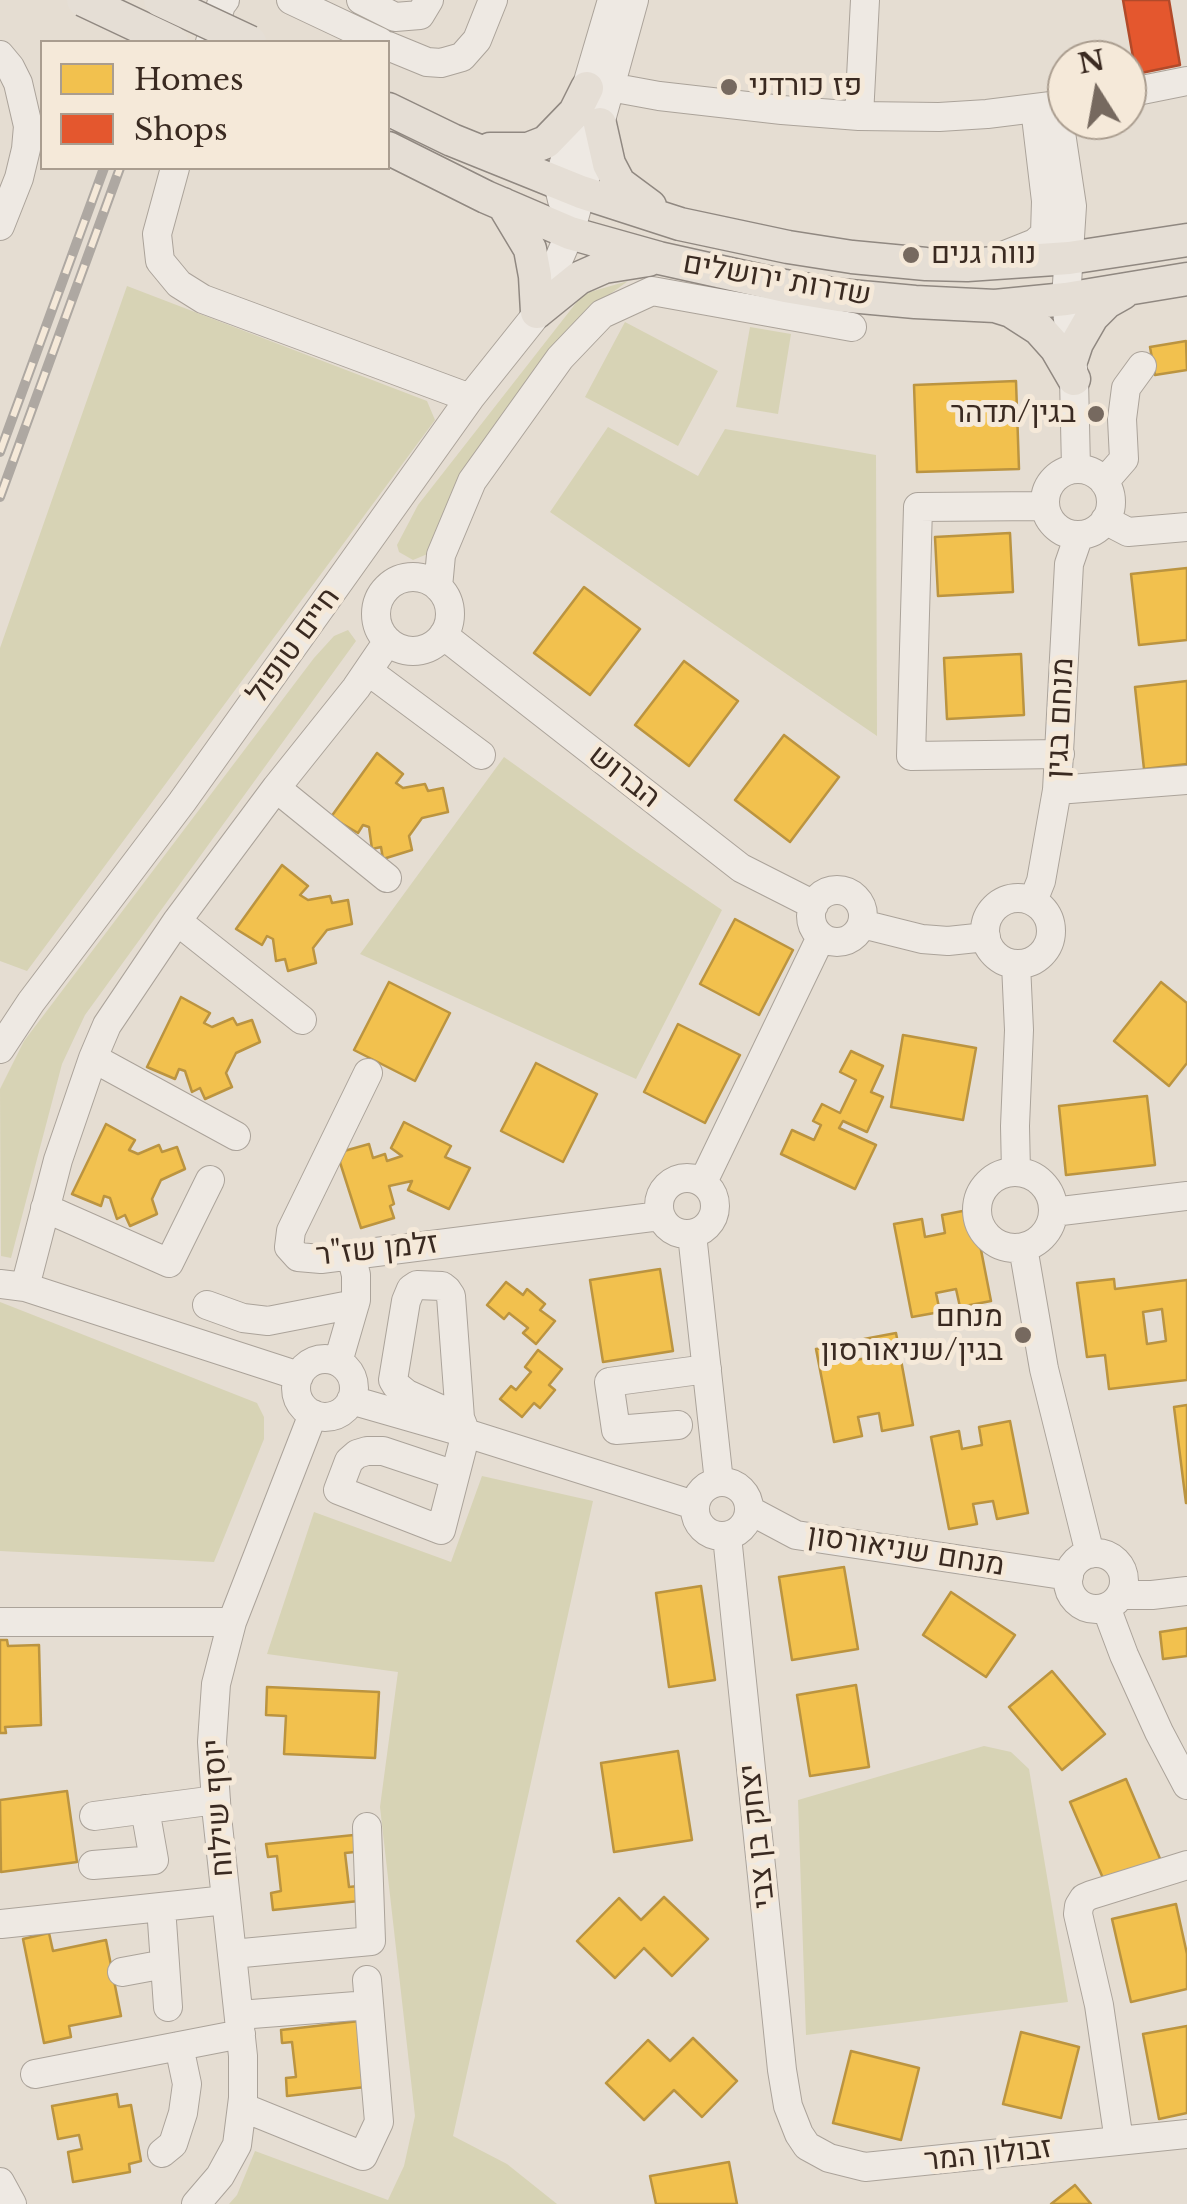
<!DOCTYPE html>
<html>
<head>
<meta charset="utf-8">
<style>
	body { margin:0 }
	#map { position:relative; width:1187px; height:2204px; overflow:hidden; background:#e5ddd2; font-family:"Libre Baskerville",serif }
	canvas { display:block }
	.legend { position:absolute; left:40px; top:40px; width:350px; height:130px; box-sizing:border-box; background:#f5e9d9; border:2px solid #aa9d8f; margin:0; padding:12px 18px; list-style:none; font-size:30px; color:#3a2a21 }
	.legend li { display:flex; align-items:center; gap:20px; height:50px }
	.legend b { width:50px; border:2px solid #aa9d8f }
	.north { position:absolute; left:1047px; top:40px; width:100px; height:100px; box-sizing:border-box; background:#f5e9d9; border:2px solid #aa9d8f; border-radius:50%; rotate:349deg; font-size:28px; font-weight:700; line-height:40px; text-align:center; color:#3a2a21 }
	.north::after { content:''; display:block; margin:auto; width:35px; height:45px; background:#76695f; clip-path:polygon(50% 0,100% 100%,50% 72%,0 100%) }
</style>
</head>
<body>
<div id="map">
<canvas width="1187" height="2204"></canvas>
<ul class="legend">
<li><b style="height:28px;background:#f2c14e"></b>Homes</li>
<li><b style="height:28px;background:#e4572e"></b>Shops</li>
</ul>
<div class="north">N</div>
</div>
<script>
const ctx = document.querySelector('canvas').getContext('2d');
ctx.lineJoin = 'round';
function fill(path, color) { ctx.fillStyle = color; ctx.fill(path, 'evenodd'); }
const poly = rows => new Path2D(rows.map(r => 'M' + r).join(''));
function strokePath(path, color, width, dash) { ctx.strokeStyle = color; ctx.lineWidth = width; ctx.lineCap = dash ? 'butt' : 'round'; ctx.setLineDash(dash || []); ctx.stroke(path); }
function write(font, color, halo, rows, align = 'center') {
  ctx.font = font + ' "Libre Baskerville",Heebo,serif'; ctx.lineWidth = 10; ctx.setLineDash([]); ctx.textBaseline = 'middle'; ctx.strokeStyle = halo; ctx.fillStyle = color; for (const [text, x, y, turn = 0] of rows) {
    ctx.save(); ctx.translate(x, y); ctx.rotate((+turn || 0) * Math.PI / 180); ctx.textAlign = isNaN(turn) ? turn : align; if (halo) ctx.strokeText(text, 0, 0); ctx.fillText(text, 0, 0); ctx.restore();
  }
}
const green = poly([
	[628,281,587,311,451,493,430,553,413,560,399,552,397,545,418,505,583,294],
	[127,286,427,401,435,420,27,971,0,961,0,648],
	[625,322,718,371,678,446,585,397],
	[750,327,791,334,778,414,736,407],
	[608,427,698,476,725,429,876,455,877,736,550,512],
	[348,630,356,641,85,1015,62,1064,11,1258,1,1256,0,1089,24,1041,314,658,334,636],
	[504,757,634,850,722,910,636,1079,360,954],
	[0,1302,257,1403,264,1417,264,1439,214,1562,0,1551],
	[482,1476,593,1501,453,2136,507,2164,557,2204,229,2204,237,2195,255,2151,388,2200,404,2166,415,2116,380,1807,398,1672,267,1654,314,1512,451,1562],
	[984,1746,1011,1752,1029,1769,1068,2002,806,2035,798,1800]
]);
const homes = poly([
	[1186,341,1187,370,1155,375,1150,347,1186,341],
	[1016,381,1019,469,917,472,914,385,1016,381],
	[1010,533,1013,592,938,596,935,537,1010,533],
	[1187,568,1187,640,1139,645,1131,574,1187,568],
	[584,587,640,629,590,695,534,653,584,587],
	[1021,654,1024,715,947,719,944,658,1021,654],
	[684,661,738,701,689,766,635,725,684,661],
	[1187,681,1187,764,1144,769,1135,687,1187,681],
	[784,735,839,777,790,842,735,800,784,735],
	[377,753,403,774,396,783,403,788,425,784,428,791,443,788,448,812,422,818,409,836,412,850,383,859,381,847,372,849,369,827,363,825,358,833,331,817,377,753],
	[282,865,308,886,300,895,308,900,330,896,332,903,348,900,352,924,327,930,313,948,316,963,288,971,285,959,276,961,273,939,267,936,262,945,236,929,282,865],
	[735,919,793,950,759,1015,700,984,735,919],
	[389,982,450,1013,415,1081,354,1050,389,982],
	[1161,982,1187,1003,1187,1063,1169,1086,1114,1041,1161,982],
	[181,997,210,1013,204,1023,212,1027,233,1018,237,1025,252,1020,260,1042,236,1053,226,1073,232,1087,205,1099,200,1088,192,1092,185,1071,179,1069,175,1079,147,1067,181,997],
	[678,1024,740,1055,705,1123,644,1092,678,1024],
	[903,1035,976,1048,963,1120,891,1107,903,1035],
	[851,1051,883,1066,871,1092,883,1097,867,1132,843,1121,839,1128,876,1145,855,1189,781,1154,792,1130,814,1140,821,1125,813,1121,822,1104,840,1113,856,1080,840,1072,851,1051],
	[536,1063,597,1094,563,1162,501,1131,536,1063],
	[1147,1096,1155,1165,1066,1175,1059,1106,1147,1096],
	[404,1122,451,1146,445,1157,470,1168,449,1209,408,1190,412,1181,389,1186,394,1204,390,1206,394,1218,361,1228,337,1153,369,1144,373,1158,385,1154,387,1161,402,1156,391,1148,404,1122],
	[106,1124,135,1140,129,1150,138,1154,159,1145,162,1152,177,1147,185,1169,161,1180,152,1199,157,1214,130,1226,125,1215,117,1219,110,1198,104,1196,101,1206,72,1194,106,1124],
	[973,1209,991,1301,960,1307,956,1289,936,1293,940,1312,912,1317,894,1224,922,1219,925,1237,945,1233,942,1215,973,1209],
	[660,1269,673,1351,603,1362,590,1280,660,1269],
	[1114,1279,1115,1289,1187,1280,1187,1380,1109,1389,1105,1355,1087,1357,1077,1283,1114,1279],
	[1162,1309,1166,1341,1147,1344,1143,1312,1162,1309],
	[506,1282,523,1295,527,1289,545,1304,540,1310,555,1321,536,1344,523,1333,528,1328,509,1313,504,1319,487,1305,506,1282],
	[896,1333,913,1425,882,1431,879,1413,858,1417,862,1436,834,1442,816,1349,844,1344,848,1361,868,1358,864,1339,896,1333],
	[538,1350,562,1369,549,1385,555,1390,540,1408,534,1403,522,1417,500,1399,511,1386,516,1390,531,1372,525,1367,538,1350],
	[1187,1405,1187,1503,1186,1503,1174,1407,1187,1405],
	[1010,1421,1028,1513,997,1519,993,1501,973,1504,977,1524,949,1529,931,1437,959,1431,962,1449,982,1445,979,1427,1010,1421],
	[844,1567,858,1649,792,1660,779,1577,844,1567],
	[701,1586,715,1680,669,1687,656,1593,701,1586],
	[951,1592,1015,1635,986,1677,923,1635,951,1592],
	[1187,1628,1187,1656,1163,1659,1160,1632,1187,1628],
	[0,1640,7,1640,8,1646,39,1645,41,1725,5,1727,6,1733,0,1733,0,1640],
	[1052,1671,1105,1734,1062,1770,1009,1707,1052,1671],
	[856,1685,869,1767,810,1776,797,1695,856,1685],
	[267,1687,379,1692,375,1758,284,1754,286,1716,266,1715,267,1687],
	[678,1751,692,1840,614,1852,601,1763,678,1751],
	[1126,1779,1161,1861,1106,1885,1070,1802,1126,1779],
	[67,1791,77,1862,1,1872,0,1800,67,1791],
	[354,1835,355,1852,345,1853,349,1887,358,1886,359,1901,273,1910,271,1893,281,1891,277,1856,268,1857,266,1844,354,1835],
	[664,1897,708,1939,672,1976,644,1948,615,1978,577,1941,619,1898,641,1920,664,1897],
	[1176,1904,1187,1954,1187,1989,1131,2002,1112,1919,1176,1904],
	[49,1933,53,1951,106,1940,121,2016,69,2026,71,2037,44,2043,23,1939,49,1933],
	[368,2020,374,2086,287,2096,286,2078,296,2077,292,2042,282,2043,281,2030,368,2020],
	[1187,2026,1187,2113,1159,2119,1143,2034,1187,2026],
	[1021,2032,1079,2047,1061,2118,1003,2104,1021,2032],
	[693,2038,737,2081,702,2117,674,2090,644,2120,606,2083,648,2040,670,2061,693,2038],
	[851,2051,919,2068,901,2140,833,2123,851,2051],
	[117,2094,119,2107,131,2105,141,2161,129,2164,130,2172,73,2182,68,2152,82,2149,79,2135,58,2139,52,2106,117,2094],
	[729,2162,737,2204,656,2204,650,2176,729,2162],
	[1075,2185,1091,2204,1051,2204,1075,2185]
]);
const shops = poly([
	[1123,0,1169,0,1180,65,1136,74,1123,0]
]);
const minor = poly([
	[291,0,380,42],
	[361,0,395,17,420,15,429,0],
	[865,0,859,116,939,117,987,114,1067,104],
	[210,42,221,5,225,0],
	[388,46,427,62,441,63,462,57,477,40,493,0],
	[0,55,10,67,18,83,28,126,26,149,19,178,0,226],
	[610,87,659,96,782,110,859,116],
	[1127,93,1187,81],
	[1057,106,1072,206,1066,299,1074,379,1076,468],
	[175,168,157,234,160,261,179,284,203,299,470,398],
	[562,200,558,183,612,0],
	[1000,257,1035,243,1045,234,1046,201,1035,108],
	'1045 502a33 33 0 1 1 66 0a33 33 0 1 1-66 0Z',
	[1104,482,1124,459,1122,419,1126,388,1142,366],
	[1044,506,918,507,911,756,1060,754],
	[1105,520,1128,532,1187,527],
	'376 614a37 37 0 1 1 74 0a37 37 0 1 1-74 0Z',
	[438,587,441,555,472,481,560,358,602,314,652,291,852,327],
	[443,635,741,868,814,905],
	[368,671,481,755],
	[276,788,387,878],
	[1057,790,1187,780],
	'811 916a26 26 0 1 1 52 0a26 26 0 1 1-52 0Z',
	'985 931a33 33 0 1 1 66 0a33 33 0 1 1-66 0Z',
	[1033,901,1041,881,1057,790,1069,564,1079,535],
	[177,921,302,1020],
	[862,924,922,939,948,941,986,937],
	[1016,964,1019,1030,1015,1126,1016,1172],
	[0,1049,31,1002,182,802,470,398,533,319,570,233,634,0],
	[93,1058,236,1136],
	[368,1073,291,1231,289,1247,298,1257,321,1259,660,1216],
	'977 1210a38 38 0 1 1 76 0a38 38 0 1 1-76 0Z',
	'659 1206a28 28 0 1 1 56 0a28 28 0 1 1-56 0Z',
	[703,1182,821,937],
	[45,1208,169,1263,210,1180],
	[1053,1212,1187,1196],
	[692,1234,719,1482],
	[1023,1247,1044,1369,1090,1554],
	[0,1284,25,1287,299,1376],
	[25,1287,58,1160,93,1058,107,1025,177,921,276,788,356,688,388,641],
	[207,1305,243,1318,268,1321,355,1304],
	'296 1388a29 29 0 1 1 58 0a29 29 0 1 1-58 0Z',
	[338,1362,356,1300,356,1275,351,1255],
	[351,1400,466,1433,694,1505],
	[678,1425,616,1430,609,1382,707,1369],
	[455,1475,383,1451,367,1451,357,1454,349,1461,338,1490,441,1530,466,1433,460,1418,451,1296,447,1290,442,1286,417,1285,411,1289,406,1301,393,1380,396,1385,407,1394,460,1418],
	'695 1509a27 27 0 1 1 54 0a27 27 0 1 1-54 0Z',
	[749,1510,796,1535,1069,1576],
	[727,1536,782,2070,788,2106,799,2134,807,2146,829,2158,865,2167,1187,2134],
	'1068 1581a28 28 0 1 1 56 0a28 28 0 1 1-56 0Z',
	[1121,1595,1152,1595,1187,1591],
	[1106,1607,1124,1655,1159,1732,1187,1785],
	[0,1622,232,1622],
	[94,1816,216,1800],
	[93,1865,154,1860,145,1809],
	[161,1907,168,2007],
	[1,1924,226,1900],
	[232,1954,371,1941,367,1827],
	[122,1972,165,1964],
	[239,2015,369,2005],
	[35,2074,241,2034],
	[242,2107,363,2156,379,2122,367,1980],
	[1119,2141,1099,2005,1078,1914,1079,1906,1084,1898,1091,1895,1187,1865],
	[162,2153,173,2144,183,2113,187,2084,179,2046],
	[0,2182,12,2204],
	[196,2204,220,2176,237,2145,243,2098,243,2056,217,1816,212,1742,216,1684,232,1622,313,1414]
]);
const major = poly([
	[388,109,452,140,581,192,680,224,788,247,852,257,926,264,967,265,1069,258,1187,240],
	[600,124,609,164,619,183,650,206],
	[388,148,486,197,570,233,659,258,785,286,839,295,915,302,995,306,1066,299,1187,279],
	[490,149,528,149,546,142,575,112,587,88],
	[503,204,530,249,535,276,537,312],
	[995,306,1011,311,1039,329,1056,348,1074,379],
	[537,312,579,278,604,267,648,260],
	[1072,358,1077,343,1092,317,1107,302,1123,293]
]);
const rail = poly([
	[150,42,165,0],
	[0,452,104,168],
	[0,497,120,168]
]);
const majorBridge = poly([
	[83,0,172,42],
	[160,0,250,42]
]);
const markers = [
	[729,87,10,"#76695f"],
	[911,255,10,"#76695f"],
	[1096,414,10,"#76695f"],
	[1023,1335,10,"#76695f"]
];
const poiNames = [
	["פז כורדני",749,87],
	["נווה גנים",931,255],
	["בגין/תדהר",1076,414,"right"],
	["מנחם",1003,1318,"right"],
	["בגין/שניאורסון",1003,1352,"right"]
];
const streetNames = [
	["שדרות ירושלים",777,280,10],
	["חיים טופול",294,646,-54],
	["מנחם בגין",1061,718,-87],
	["הברוש",624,777,38],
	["זלמן שז\"ר",377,1250,-6],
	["מנחם שניאורסון",906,1551,9],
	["יוסף שילוח",219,1808,-94],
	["יצחק בן צבי",758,1836,-96],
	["זבולון המר",988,2155,-6]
];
fill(green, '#d7d3b5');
fill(homes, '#f2c14e');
strokePath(homes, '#bb9440', 2.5);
fill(shops, '#e4572e');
strokePath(shops, '#b14a2a', 2.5);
strokePath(minor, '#aba39a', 30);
strokePath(major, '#908881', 35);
strokePath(minor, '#eee9e3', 28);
strokePath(major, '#e5ded5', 32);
strokePath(rail, '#aea8a2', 10);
strokePath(rail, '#f5e9d9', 6, [19]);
strokePath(majorBridge, '#908881', 35, []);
strokePath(majorBridge, '#e5ded5', 32);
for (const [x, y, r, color] of markers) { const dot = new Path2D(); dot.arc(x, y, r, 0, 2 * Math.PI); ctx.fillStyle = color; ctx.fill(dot); strokePath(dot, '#f5e9d9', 4); }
write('30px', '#3a2a21', '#f5e9d9', poiNames, 'left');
write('30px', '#3a2a21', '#f5e9d9', streetNames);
</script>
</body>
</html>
